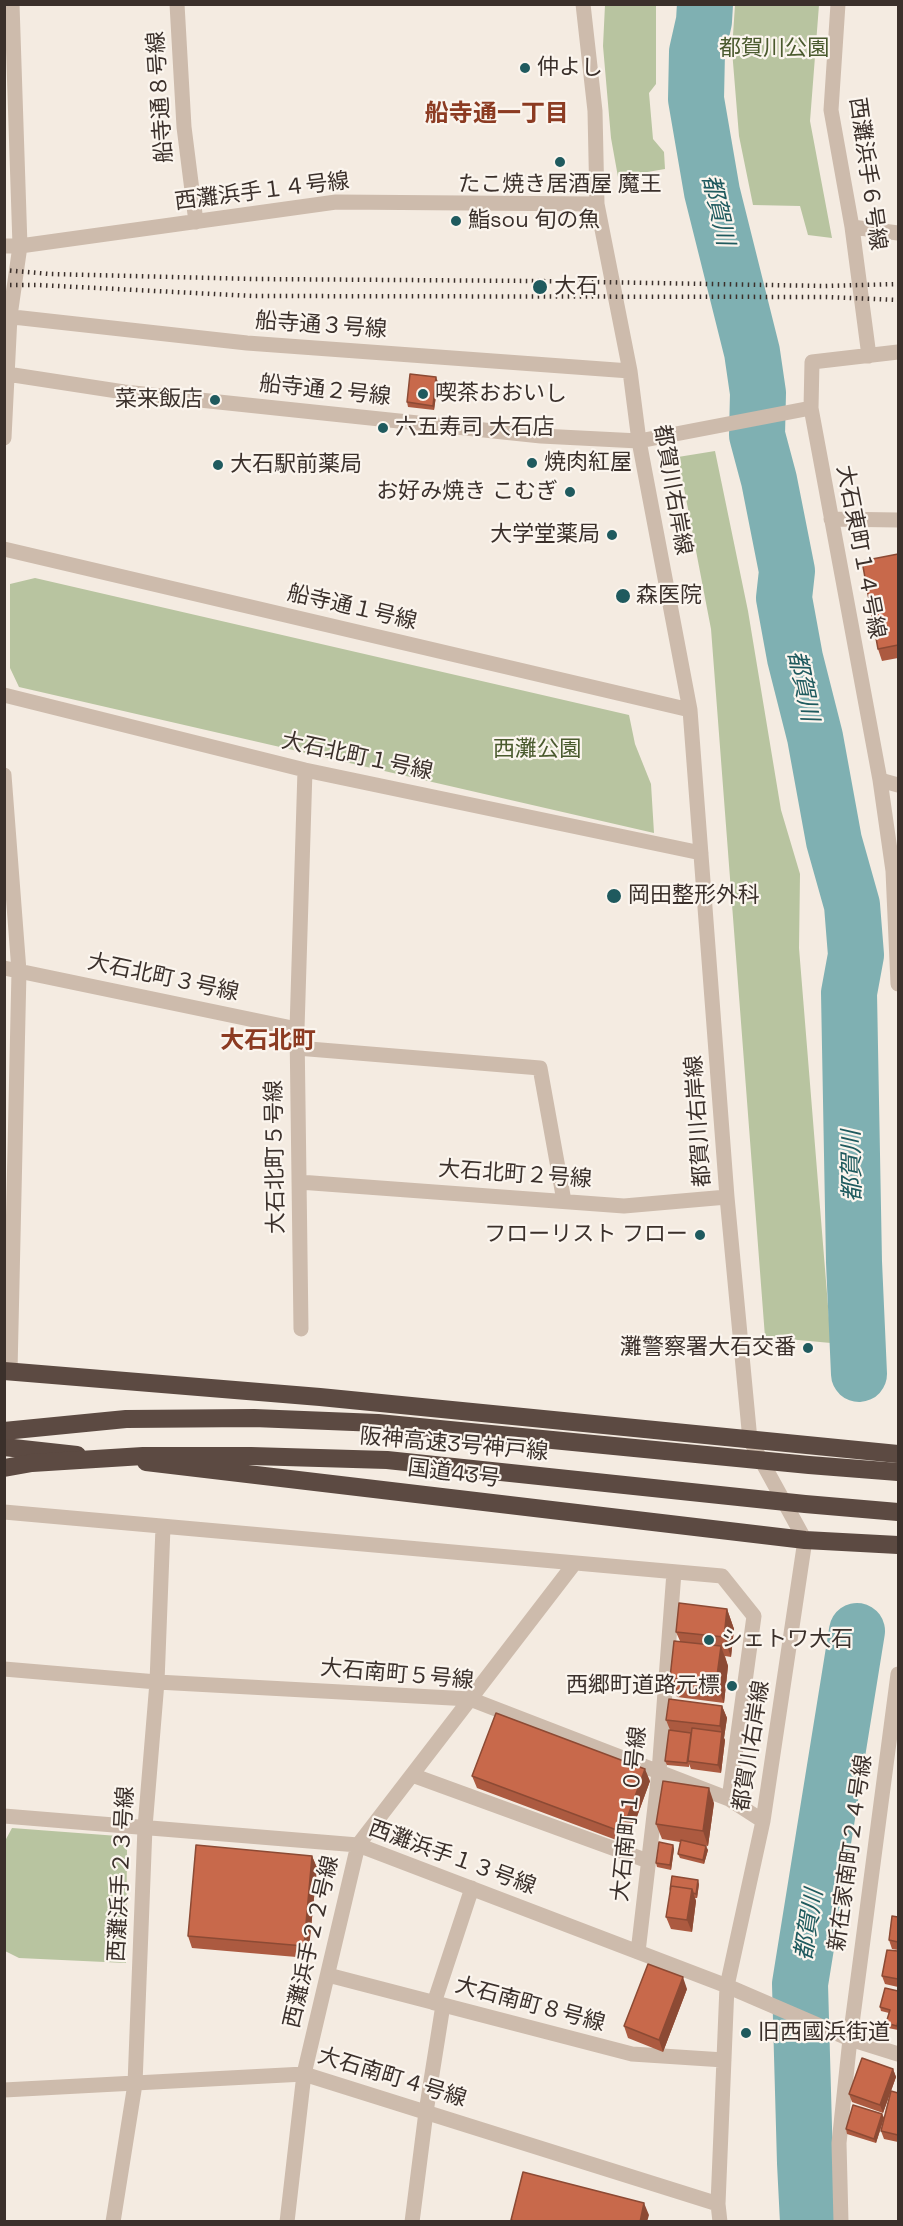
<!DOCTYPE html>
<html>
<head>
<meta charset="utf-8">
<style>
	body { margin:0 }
	#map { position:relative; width:903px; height:2226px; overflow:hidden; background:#f4ebe1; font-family:"Space Grotesk",sans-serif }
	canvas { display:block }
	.frame { position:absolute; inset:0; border:6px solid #3b302b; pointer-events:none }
</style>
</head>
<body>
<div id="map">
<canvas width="903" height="2226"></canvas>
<div class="frame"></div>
</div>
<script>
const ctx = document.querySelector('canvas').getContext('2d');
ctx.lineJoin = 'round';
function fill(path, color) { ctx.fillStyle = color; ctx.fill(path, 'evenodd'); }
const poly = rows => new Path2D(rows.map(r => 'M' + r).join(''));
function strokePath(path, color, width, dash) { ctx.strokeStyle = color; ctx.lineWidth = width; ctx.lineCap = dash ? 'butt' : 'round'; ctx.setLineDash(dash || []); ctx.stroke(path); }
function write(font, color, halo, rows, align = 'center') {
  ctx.font = font + ' "Space Grotesk","Noto Sans JP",sans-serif'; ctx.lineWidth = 4.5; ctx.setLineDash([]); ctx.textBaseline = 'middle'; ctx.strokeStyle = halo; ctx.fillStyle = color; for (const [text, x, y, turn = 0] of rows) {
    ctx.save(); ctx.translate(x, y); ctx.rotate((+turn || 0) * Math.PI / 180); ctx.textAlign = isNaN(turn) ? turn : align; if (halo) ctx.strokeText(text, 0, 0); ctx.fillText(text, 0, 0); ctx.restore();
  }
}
const green = poly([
	[605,5,656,5,656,84,649,93,653,139,664,152,665,169,618,177,611,138,603,46],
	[735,5,819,5,810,121,832,238,808,235,800,206,753,205,739,136,732,50],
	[715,451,748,611,781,810,800,874,799,948,831,1343,765,1337,711,629,678,457],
	[35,578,629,715,635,744,651,784,654,833,19,687,10,668,10,584],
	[12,1828,118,1836,127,1848,126,1963,19,1958,5,1951,5,1841]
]);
const river = poly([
	[705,4,704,21,697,52,696,99,712,192,752,352,758,393,757,435,769,480,787,571,784,598,795,658,815,737,834,841,852,905,856,955,849,993,854,1262,859,1374],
	[808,2222,805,2163,800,1984,857,1631]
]);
const minor = poly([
	[177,4,184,127,196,222],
	[583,4,595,111,597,204,630,371,639,441,690,710,727,1197,750,1440,805,1540,763,1821,727,1986,718,2204,720,2222],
	[838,4,831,110,852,227,869,356],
	[852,227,898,233],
	[4,246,20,246,336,202,597,204],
	[4,316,247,343,630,371],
	[898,352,812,362,811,408,880,780,893,871,898,984],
	[7,374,124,392,541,436,639,441,811,408],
	[4,438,10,316,20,246,12,4],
	[831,519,898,520],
	[4,549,690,710],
	[4,695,305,770,701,853],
	[4,775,19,971,10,1371],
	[880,780,898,785],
	[4,968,297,1029],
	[297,1048,540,1068,564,1201],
	[299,1182,624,1206,727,1197],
	[301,1329,297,1029,305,770],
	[4,1512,722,1576,754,1616,729,1799],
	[4,1669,157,1682,470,1699,729,1799,763,1821],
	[412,1775,648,1861],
	[4,1816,358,1845,727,1986,850,2039,898,2054],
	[638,1952,659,1772,674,1572],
	[328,1975,632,2054,724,2060],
	[434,2003,472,1888],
	[4,2090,304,2074,718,2204],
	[113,2222,135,2084,145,1827,157,1682,163,1527],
	[287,2222,304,2074,358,1845,574,1564],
	[412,2222,426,2112,443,2005],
	[841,2222,839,2143,850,2039,898,1674]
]);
const highway = poly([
	[4,1371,320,1397,898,1454],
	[4,1447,77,1455],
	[146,1462,805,1540,898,1545]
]);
const rail = poly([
	[4,270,50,274,254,279,538,281,825,286,898,284],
	[4,285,38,285,253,296,826,297,898,300]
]);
const highwayBridge = poly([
	[4,1431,126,1419,254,1418,378,1423,809,1465,898,1472],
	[4,1468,32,1463,143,1456,251,1456,387,1460,805,1504,898,1512]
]);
const wall = poly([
	[438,382,434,410,408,407,407,402],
	[898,554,898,658,882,661,878,649],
	[727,1609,734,1629,731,1657,725,1656,728,1666,724,1703,677,1697,670,1678,680,1641,676,1632],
	[722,1706,727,1718,724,1738,725,1740,721,1773,691,1769,689,1764,689,1767,667,1765,665,1761,670,1730,666,1720],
	[472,1776,650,1781,627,1844,477,1788],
	[714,1803,708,1846,703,1845,708,1850,704,1864,680,1858,678,1854,680,1842,662,1839,656,1824],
	[673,1845,674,1849,671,1870,657,1867,656,1863],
	[312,1856,317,1868,308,1958,192,1948,188,1936],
	[699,1884,697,1898,695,1898,696,1901,692,1932,671,1929,666,1917],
	[898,1917,898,1950,892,1949,889,1940],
	[898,1951,898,1987,885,1984,882,1976],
	[687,1989,663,2052,628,2038,624,2026],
	[898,1991,898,2030,888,2028,886,2023,889,2013,881,2011,880,2007],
	[893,2069,896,2077,883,2113,852,2102,849,2094],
	[898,2093,898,2142,884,2139,881,2131],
	[882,2114,884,2118,876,2143,847,2134,846,2129]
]);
const shadedWall = poly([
	[436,377,438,382,434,410,433,406],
	[727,1609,734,1629,731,1657,724,1637],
	[721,1646,728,1666,724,1703,716,1683],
	[722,1706,727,1718,724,1738,725,1740,721,1773,718,1765,722,1733,720,1726],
	[645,1769,650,1781,627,1844,622,1832],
	[709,1788,714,1803,708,1846,703,1831],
	[673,1845,674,1849,671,1870,670,1865],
	[706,1846,708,1850,704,1864,703,1860],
	[312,1856,317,1868,308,1958,304,1946],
	[698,1880,699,1884,697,1898,696,1894],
	[692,1889,696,1901,692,1932,687,1920],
	[683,1977,687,1989,663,2052,659,2040],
	[893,2069,896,2077,883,2113,880,2105],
	[882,2114,884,2118,876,2143,874,2139],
	[644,2203,649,2215,647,2222,640,2222]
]);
const building = poly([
	[410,374,436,377,433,406,407,402,410,374],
	[898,554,898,645,878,649,862,561,898,554],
	[679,1603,727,1609,724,1637,676,1632,679,1603],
	[674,1641,721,1646,716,1683,670,1678,674,1641],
	[669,1699,722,1706,720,1726,666,1720,669,1699],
	[496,1713,645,1769,622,1832,472,1776,496,1713],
	[692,1728,722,1732,718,1765,688,1761,692,1728],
	[669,1730,691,1733,687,1763,665,1761,669,1730],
	[663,1781,709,1788,703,1831,656,1824,663,1781],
	[681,1840,706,1846,703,1860,678,1854,681,1840],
	[659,1842,673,1845,670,1865,656,1863,659,1842],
	[196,1845,312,1856,304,1946,188,1936,196,1845],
	[672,1876,698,1880,696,1894,693,1893,692,1889,671,1886,670,1890,672,1876],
	[671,1886,692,1889,687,1920,666,1917,671,1886],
	[892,1916,898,1917,898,1942,889,1940,892,1916],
	[887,1950,898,1951,898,1979,882,1976,887,1950],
	[648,1964,683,1977,659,2040,624,2026,648,1964],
	[885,1988,898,1991,898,2021,897,2026,886,2023,890,2010,880,2007,885,1988],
	[862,2058,893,2069,880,2105,849,2094,862,2058],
	[891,2091,898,2093,898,2135,881,2131,891,2091],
	[853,2105,882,2114,874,2139,846,2129,853,2105],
	[523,2172,644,2203,640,2222,517,2222,511,2220,523,2172]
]);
const markers = [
	[525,68,6,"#1f5a5e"],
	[560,162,6,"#1f5a5e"],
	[456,221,6,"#1f5a5e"],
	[540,287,8,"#1f5a5e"],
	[423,394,6,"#1f5a5e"],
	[215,400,6,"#1f5a5e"],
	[383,428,6,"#1f5a5e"],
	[532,463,6,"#1f5a5e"],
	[218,465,6,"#1f5a5e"],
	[570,492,6,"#1f5a5e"],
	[612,535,6,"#1f5a5e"],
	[623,596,8,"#1f5a5e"],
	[614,896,8,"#1f5a5e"],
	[700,1235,6,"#1f5a5e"],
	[808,1348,6,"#1f5a5e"],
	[709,1640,6,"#1f5a5e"],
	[732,1686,6,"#1f5a5e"],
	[746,2033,6,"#1f5a5e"]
];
const parkNames = [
	["都賀川公園",774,49],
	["西灘公園",537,750]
];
const poiNames = [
	["仲よし",537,68],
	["たこ焼き居酒屋 魔王",560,185,"center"],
	["鮨sou 旬の魚",468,221],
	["大石",554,287],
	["喫茶おおいし",435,394],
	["菜来飯店",203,400,"right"],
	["六五寿司 大石店",395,428],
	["焼肉紅屋",544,463],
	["大石駅前薬局",230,465],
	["お好み焼き こむぎ",558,492,"right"],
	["大学堂薬局",600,535,"right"],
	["森医院",636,596],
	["岡田整形外科",628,896],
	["フローリスト フロー",688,1235,"right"],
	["灘警察署大石交番",796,1348,"right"],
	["シェトワ大石",721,1640],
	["西郷町道路元標",720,1686,"right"],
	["旧西國浜街道",758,2033]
];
const streetNames = [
	["船寺通８号線",161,97,-94],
	["西灘浜手６号線",867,174,82],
	["西灘浜手１４号線",262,192,-7],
	["船寺通３号線",321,326,4],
	["船寺通２号線",325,391,6],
	["都賀川右岸線",672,490,80],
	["大石東町１４号線",860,552,79],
	["船寺通１号線",352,608,13],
	["大石北町１号線",357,757,12],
	["大石北町３号線",163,978,12],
	["都賀川右岸線",699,1121,-94],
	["大石北町５号線",276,1157,-91],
	["大石北町２号線",515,1175,4],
	["阪神高速3号神戸線",454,1445,5],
	["国道43号",454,1474,7],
	["大石南町５号線",397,1675,5],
	["都賀川右岸線",752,1746,-81],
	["大石南町１０号線",630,1814,-84],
	["新在家南町２４号線",851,1853,-82],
	["西灘浜手１３号線",452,1858,20],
	["西灘浜手２３号線",122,1874,-87],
	["西灘浜手２２号線",312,1942,-77],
	["大石南町８号線",530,2005,15],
	["大石南町４号線",392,2078,17]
];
const neighbourhoodNames = [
	["船寺通一丁目",497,114],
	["大石北町",268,1041]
];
const waterNames = [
	["都賀川",717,210,77],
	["都賀川",802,686,78],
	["都賀川",853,1166,-91],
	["都賀川",810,1925,-81]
];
fill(green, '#b8c4a0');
strokePath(river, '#7fb0b2', 56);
strokePath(minor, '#cdbbac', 15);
strokePath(highway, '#5c4a42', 18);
strokePath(rail, '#3b302b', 4.5, [1.5, 4.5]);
strokePath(highwayBridge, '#5c4a42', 18);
fill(wall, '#ac5a40');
fill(shadedWall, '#8c4a34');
fill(building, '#c8694b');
strokePath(building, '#8c4a34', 1.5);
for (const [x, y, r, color] of markers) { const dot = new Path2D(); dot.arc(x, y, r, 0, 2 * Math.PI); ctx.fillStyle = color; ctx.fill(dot); strokePath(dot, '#fbf5ee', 2); }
write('22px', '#4a5a2e', '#fbf5ee', parkNames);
write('22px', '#3b302b', '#fbf5ee', poiNames, 'left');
write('22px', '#3b302b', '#fbf5ee', streetNames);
write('bold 24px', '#8c3b22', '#fbf5ee', neighbourhoodNames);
write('italic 24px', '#1f5a5e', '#fbf5ee', waterNames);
</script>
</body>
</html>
